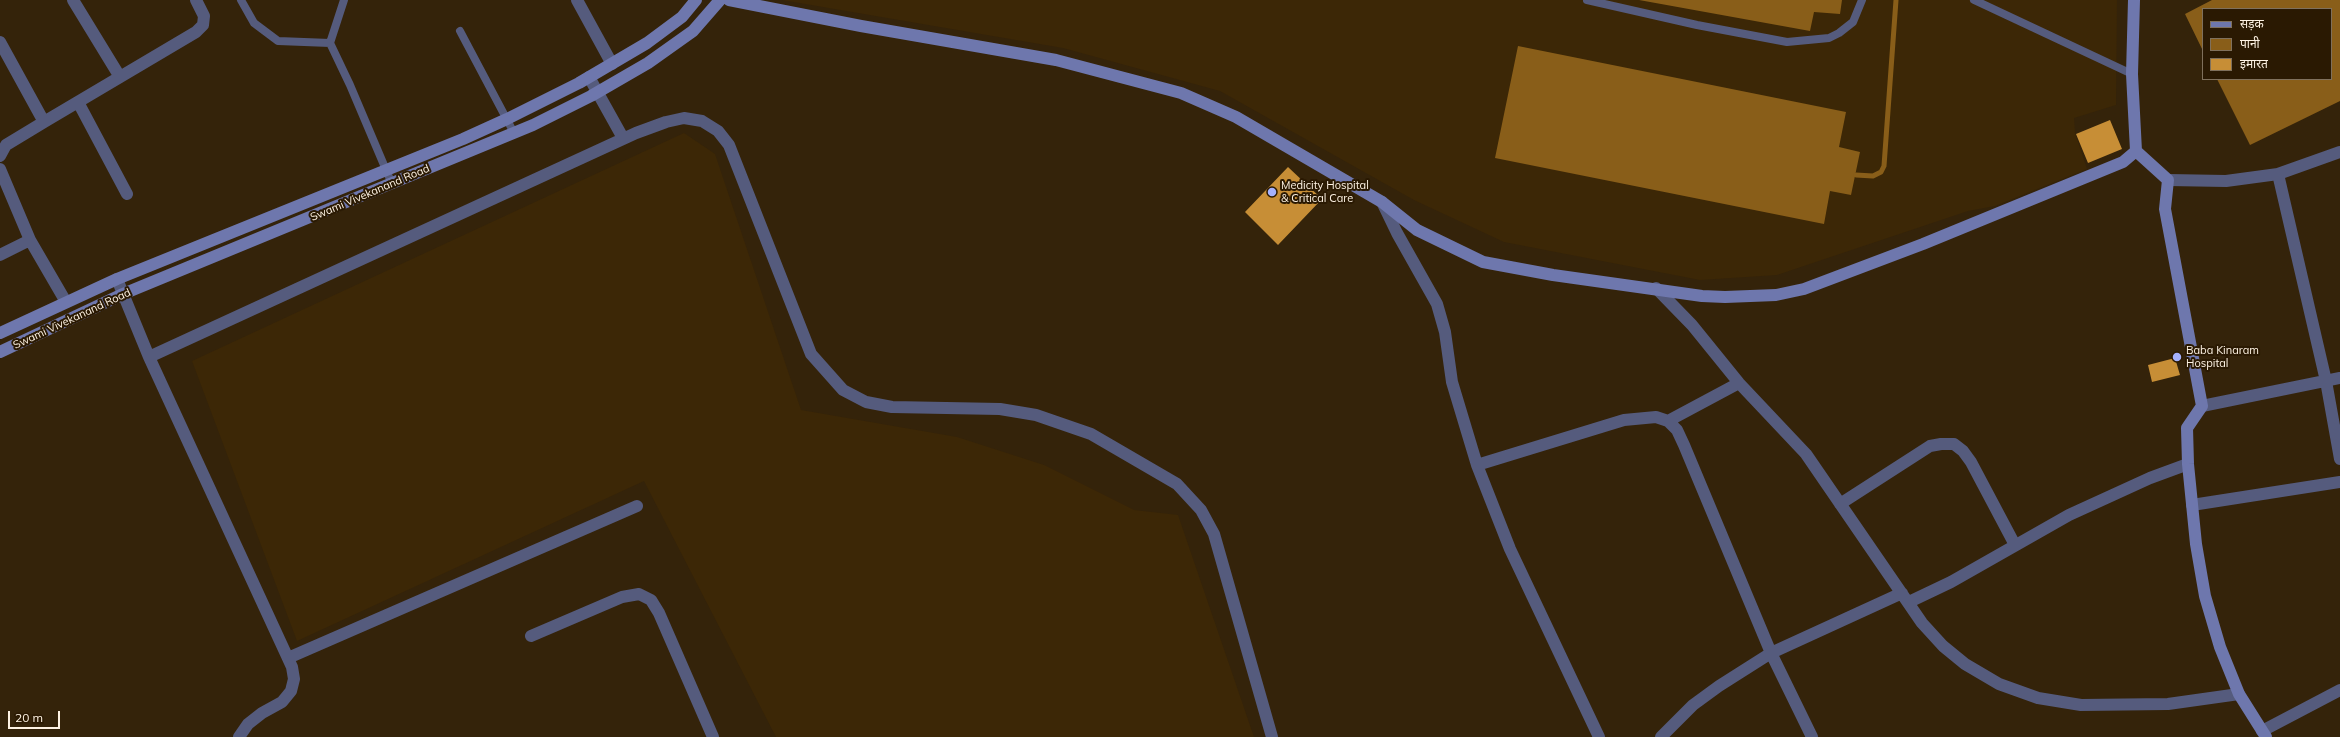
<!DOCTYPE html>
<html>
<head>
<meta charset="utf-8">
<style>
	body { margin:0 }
	#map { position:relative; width:2340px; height:737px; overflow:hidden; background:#34230a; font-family:Mulish,"Noto Sans Devanagari",sans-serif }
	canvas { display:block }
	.legend { position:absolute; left:2202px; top:8px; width:130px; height:72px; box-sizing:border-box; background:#2a1902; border:1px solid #7f705c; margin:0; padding:5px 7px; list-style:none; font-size:12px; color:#fef3e4 }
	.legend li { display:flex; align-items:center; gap:8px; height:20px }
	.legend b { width:20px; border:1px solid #7f705c }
	.scale { position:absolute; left:8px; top:711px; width:52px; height:18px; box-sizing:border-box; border:2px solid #fef3e4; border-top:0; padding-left:5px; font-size:12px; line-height:14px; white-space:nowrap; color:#fef3e4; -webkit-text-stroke:3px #2a1902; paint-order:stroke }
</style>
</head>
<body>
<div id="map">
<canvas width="2340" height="737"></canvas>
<ul class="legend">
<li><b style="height:5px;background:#6e77ad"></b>सड़क</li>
<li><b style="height:11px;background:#895e19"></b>पानी</li>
<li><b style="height:11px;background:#c78e36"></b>इमारत</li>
</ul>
<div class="scale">20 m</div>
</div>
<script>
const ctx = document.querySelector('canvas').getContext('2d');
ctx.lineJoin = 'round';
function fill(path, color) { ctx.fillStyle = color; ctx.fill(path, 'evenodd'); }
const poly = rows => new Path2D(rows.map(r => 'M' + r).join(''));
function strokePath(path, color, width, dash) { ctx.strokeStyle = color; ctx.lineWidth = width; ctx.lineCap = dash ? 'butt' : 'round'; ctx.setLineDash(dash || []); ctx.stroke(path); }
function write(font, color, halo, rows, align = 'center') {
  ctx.font = font + ' Mulish,sans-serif'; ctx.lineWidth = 4; ctx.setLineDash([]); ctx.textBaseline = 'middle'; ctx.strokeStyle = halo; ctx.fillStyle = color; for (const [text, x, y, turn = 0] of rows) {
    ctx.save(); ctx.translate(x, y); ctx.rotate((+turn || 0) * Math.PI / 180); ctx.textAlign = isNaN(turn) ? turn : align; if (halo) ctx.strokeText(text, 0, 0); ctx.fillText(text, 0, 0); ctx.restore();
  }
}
const built = poly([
	[782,0,2117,0,2116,105,2074,118,2075,133,2087,169,1995,206,1968,211,1777,275,1700,280,1504,242,1414,200,1220,91,1063,48],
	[684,133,715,154,801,410,957,437,1044,465,1134,510,1178,515,1254,737,776,737,644,481,297,641,192,361]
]);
const water = poly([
	[1639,0,1842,0,1840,14,1814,12,1810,31],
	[2212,0,2340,0,2340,101,2250,145,2217,79,2331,79,2331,9,2203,9,2203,51,2185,14],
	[1518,46,1846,112,1839,147,1860,152,1851,195,1830,191,1824,224,1495,158]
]);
const stream = poly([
	[1856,175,1873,176,1881,172,1884,166,1896,0]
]);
const building = poly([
	[2110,120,2122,149,2088,163,2076,134],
	[1288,167,1322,199,1278,245,1245,212],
	[2175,358,2180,375,2152,382,2148,365]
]);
const lane = poly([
	[241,0,254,23,278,41,330,43,344,0],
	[1587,0,1697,25,1787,42,1829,38,1839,33,1853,22,1862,0],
	[1974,0,2132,74],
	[460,31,514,133],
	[330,43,350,85,392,184]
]);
const street = poly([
	[577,0,612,64],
	[0,42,44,122,6,145,0,156],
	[120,77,196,32,203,25,204,16,196,0],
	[589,77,623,138],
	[78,102,127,194],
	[44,122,120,77,73,0],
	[2340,152,2278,174,2326,381,2340,459],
	[0,169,30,240,0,255],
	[2168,180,2226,181,2278,174],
	[1382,202,1397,233,1437,304,1445,332,1452,382,1477,465,1510,549,1599,737],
	[30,240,66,302],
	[117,279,149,357,292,667,294,679,291,691,282,702,262,713,248,724,239,737],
	[1656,288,1692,325,1739,383,1806,454,1922,623,1943,646,1965,664,1999,684,2038,698,2081,705,2168,704,2239,694],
	[149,357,636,133,666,122,684,118,702,121,718,131,729,145,811,354,843,390,866,402,892,407,1000,409,1036,415,1091,434,1177,484,1201,510,1214,534,1272,737],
	[2202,406,2340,378],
	[1668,421,1739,383],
	[1477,465,1624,420,1656,417,1668,421,1677,430,1684,445,1771,653,1812,737],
	[1840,504,1930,446,1941,444,1954,444,1963,451,1971,462,2015,545],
	[2192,505,2340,482],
	[1909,602,1951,582,2069,515,2150,478,2188,464],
	[531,636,622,597,639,594,651,600,659,613,713,737],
	[288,658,637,506],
	[2262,731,2340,690],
	[1661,737,1693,705,1719,686,1771,653,1902,593]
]);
const secondary = poly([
	[729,0,861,26,1056,60,1181,93,1236,117,1382,202,1417,230,1483,262,1553,275,1702,296,1725,297,1776,295,1804,289,1923,244,2123,162,2136,151,2132,74,2134,0],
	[2136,151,2168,180,2165,209,2202,406,2187,428,2188,464,2196,544,2205,596,2220,647,2239,694,2266,737],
	[0,333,117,279,463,139,507,119,579,83,647,43,682,17,696,0],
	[0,352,123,294,533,125,591,96,648,63,693,31,720,0]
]);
const markers = [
	[1272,192,5,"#a5b1fc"],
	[2177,357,5,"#a5b1fc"]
];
const poiNames = [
	["Medicity Hospital",1281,186],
	["& Critical Care",1281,199],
	["Baba Kinaram",2186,351],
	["Hospital",2186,364]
];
const streetNames = [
	["Swami Vivekanand Road",370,193,-23],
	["Swami Vivekanand Road",72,319,-25]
];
fill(built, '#3c2706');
fill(water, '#895e19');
strokePath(stream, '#895e19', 5);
fill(building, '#c78e36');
strokePath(lane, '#555b7d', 8);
strokePath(street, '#555b7d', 12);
strokePath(secondary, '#6e77ad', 12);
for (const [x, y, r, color] of markers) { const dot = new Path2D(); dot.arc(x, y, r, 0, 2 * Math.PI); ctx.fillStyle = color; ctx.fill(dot); strokePath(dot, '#2a1902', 1.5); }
write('11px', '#fef3e4', '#2a1902', poiNames, 'left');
write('11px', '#fef3e4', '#2a1902', streetNames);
</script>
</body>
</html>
